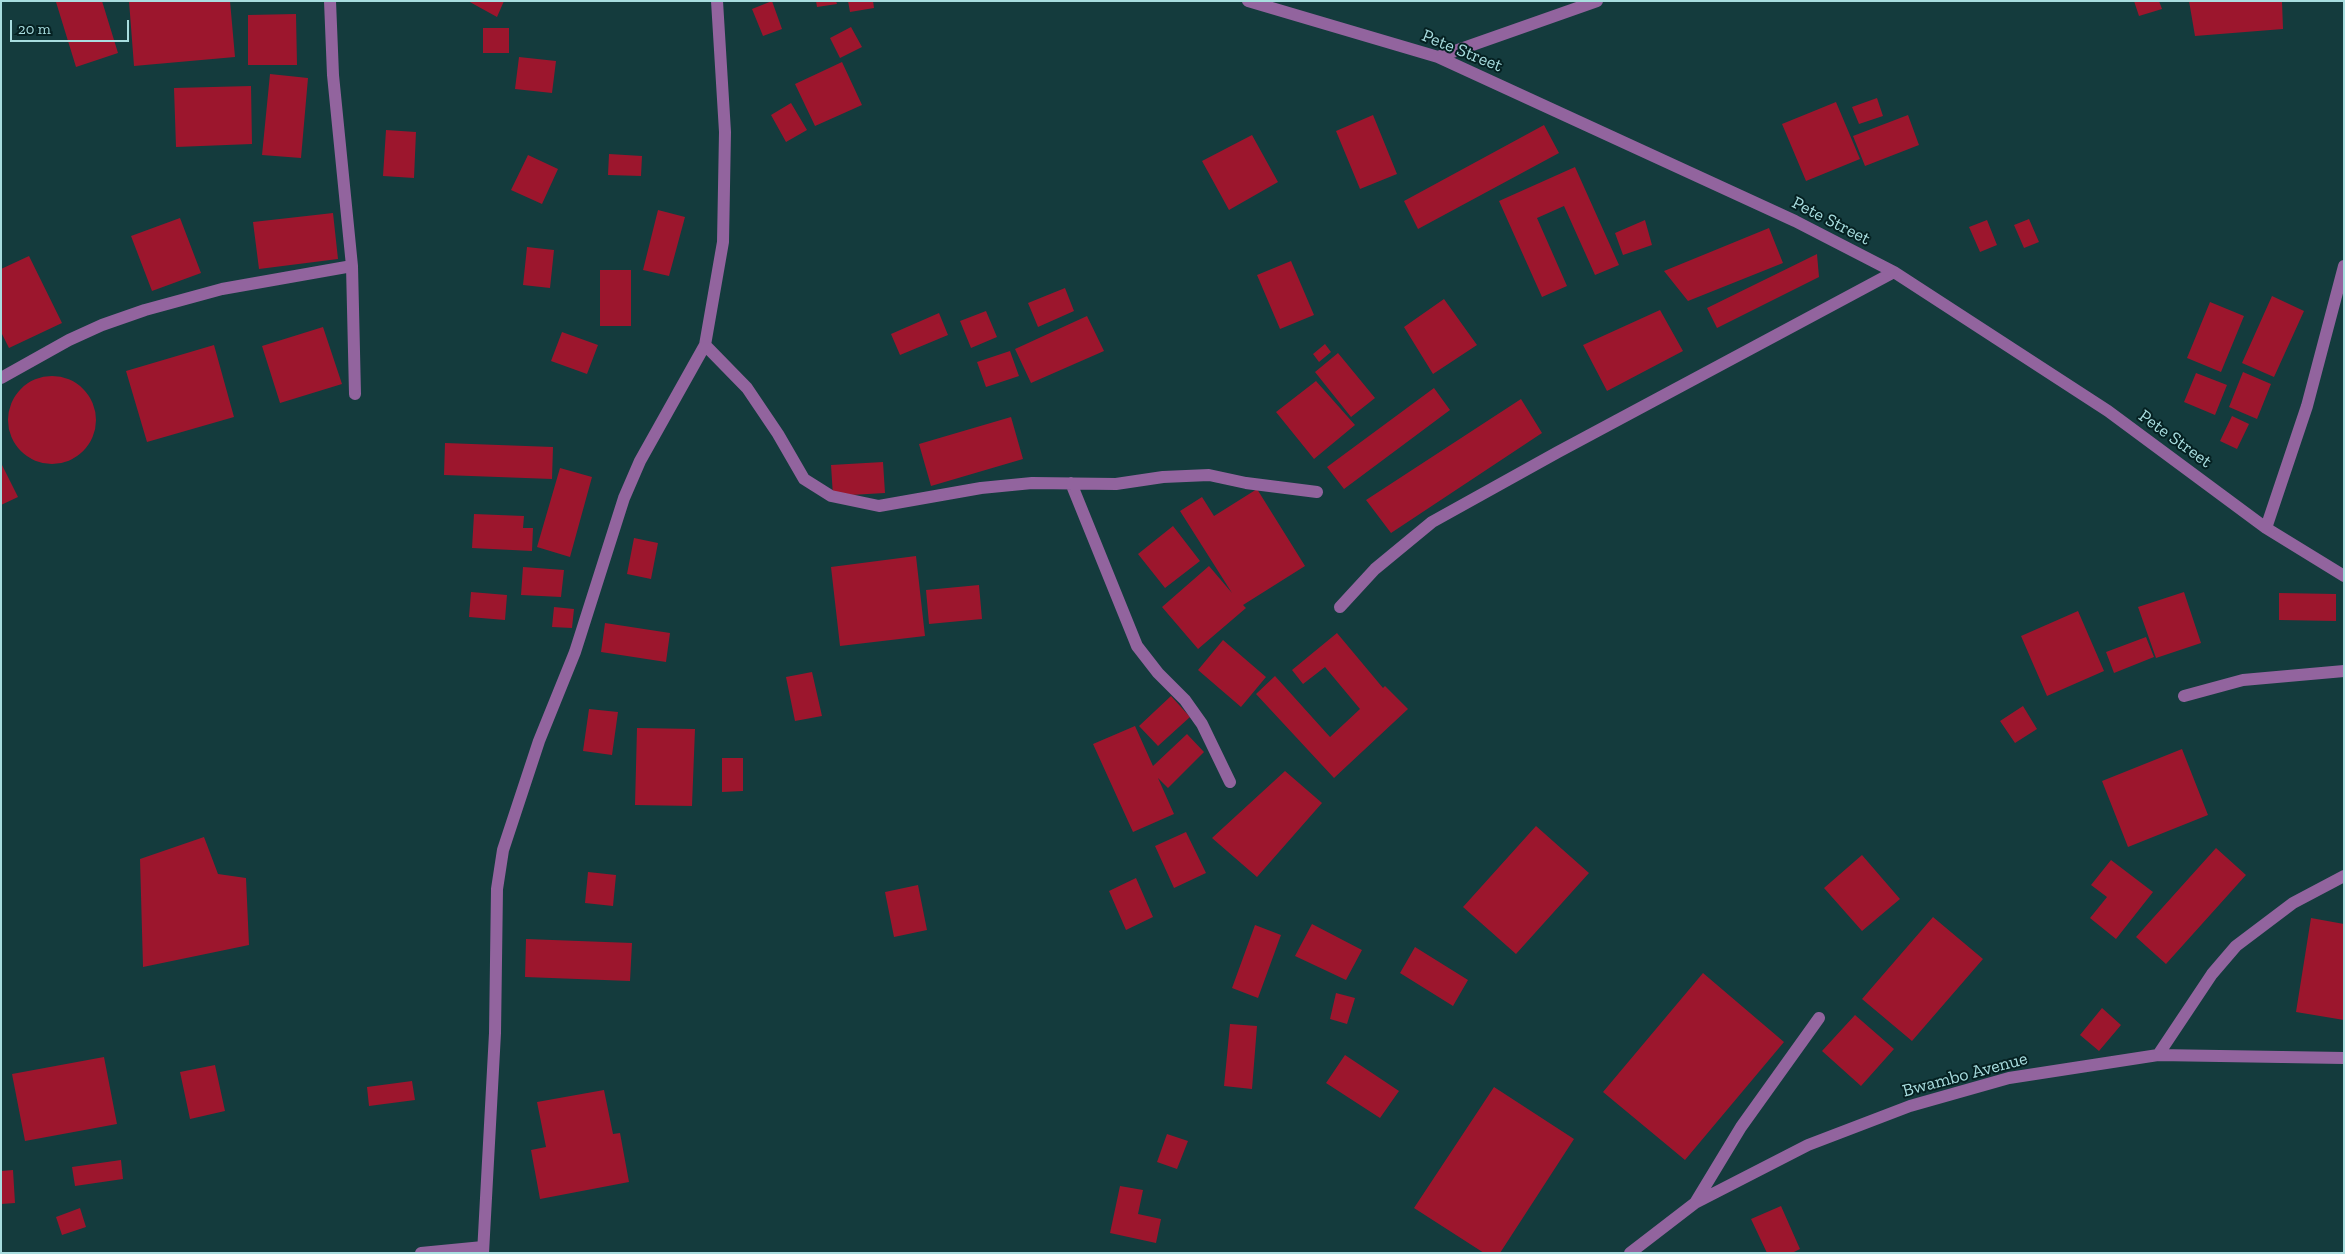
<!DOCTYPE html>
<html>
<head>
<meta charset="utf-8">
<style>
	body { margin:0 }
	#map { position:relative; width:2345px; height:1254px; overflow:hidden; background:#143b3d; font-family:"Zilla Slab",serif }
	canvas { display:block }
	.frame { position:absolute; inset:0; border:2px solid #a8dddf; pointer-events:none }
	.scale { position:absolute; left:10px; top:20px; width:119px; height:22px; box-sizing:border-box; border:2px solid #a8dddf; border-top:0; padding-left:6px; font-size:15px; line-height:18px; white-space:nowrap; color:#a8dddf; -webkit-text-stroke:4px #052122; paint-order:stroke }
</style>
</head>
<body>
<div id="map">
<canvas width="2345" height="1254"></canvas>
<div class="frame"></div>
<div class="scale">20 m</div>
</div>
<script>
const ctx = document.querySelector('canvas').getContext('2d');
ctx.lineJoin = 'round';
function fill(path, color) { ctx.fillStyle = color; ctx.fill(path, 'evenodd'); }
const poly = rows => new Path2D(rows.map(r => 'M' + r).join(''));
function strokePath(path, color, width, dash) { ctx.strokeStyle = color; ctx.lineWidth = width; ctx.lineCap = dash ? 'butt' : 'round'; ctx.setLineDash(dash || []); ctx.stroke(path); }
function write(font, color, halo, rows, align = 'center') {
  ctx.font = font + ' "Zilla Slab",serif'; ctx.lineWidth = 4; ctx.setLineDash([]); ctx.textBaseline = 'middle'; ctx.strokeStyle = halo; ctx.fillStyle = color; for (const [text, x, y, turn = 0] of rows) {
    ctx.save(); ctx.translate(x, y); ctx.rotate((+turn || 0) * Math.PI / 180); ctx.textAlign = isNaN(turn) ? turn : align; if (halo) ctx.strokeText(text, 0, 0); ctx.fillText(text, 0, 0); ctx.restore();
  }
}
const building = poly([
	[59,1,102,1,118,53,76,67,56,2],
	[129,1,230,1,235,57,134,66],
	[468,1,504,1,497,17],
	[772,1,782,29,763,36,752,9],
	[816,1,836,1,837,4,817,7],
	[848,1,873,1,874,8,850,12],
	[2134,1,2159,1,2162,9,2139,16],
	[2189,1,2282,1,2283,29,2195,36],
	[296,14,297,65,248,65,248,15],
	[851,27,862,47,840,58,830,38],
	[483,28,509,28,509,53,483,53],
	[519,57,556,61,552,93,515,89],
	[842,62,862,105,815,126,795,84],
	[270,74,308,78,301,158,262,155],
	[251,86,252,144,176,147,174,88],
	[1877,98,1883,116,1859,124,1852,107],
	[1836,102,1860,159,1806,181,1782,124],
	[791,103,807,130,786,142,771,115],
	[1373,115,1397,174,1360,189,1336,131],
	[1908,115,1919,145,1865,166,1853,136],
	[1544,125,1559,153,1418,229,1404,201],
	[386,130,416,132,414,178,383,176],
	[1252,135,1278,182,1229,210,1202,161],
	[609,154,642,156,641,176,608,175],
	[528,155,558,169,542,204,511,190],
	[1575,167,1619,265,1595,275,1564,206,1537,218,1567,286,1542,297,1499,201],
	[658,210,685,217,669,276,643,270],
	[333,213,338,259,259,269,253,222],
	[180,218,201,273,152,291,131,236],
	[2029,219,2039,242,2024,248,2014,225],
	[1645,220,1652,245,1623,255,1615,233],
	[1987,220,1997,245,1980,252,1969,227],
	[1769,228,1783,263,1688,301,1664,271],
	[527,247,554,250,550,288,523,285],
	[1817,254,1819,277,1717,328,1707,308],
	[29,256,62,323,9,348,1,332,1,269],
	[1291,261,1314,315,1280,329,1257,275],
	[600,270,631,270,631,326,600,326],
	[1065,288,1074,311,1038,327,1028,303],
	[2272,296,2304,311,2274,377,2242,363],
	[1444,299,1477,345,1433,374,1404,327],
	[2210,302,2244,316,2221,372,2187,358],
	[1660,310,1683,351,1607,391,1583,345],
	[986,311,997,337,971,348,960,321],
	[939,313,948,335,900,355,891,334],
	[1087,316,1104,351,1031,383,1015,349],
	[323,327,342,384,280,403,262,346],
	[562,332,598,345,587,374,551,361],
	[1325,344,1331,352,1319,362,1313,354],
	[214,345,234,417,147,442,126,371],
	[1010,351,1019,376,986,387,977,362],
	[1338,353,1375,398,1351,417,1315,372],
	[2243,372,2271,384,2257,419,2229,407],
	[2196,373,2227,385,2215,415,2184,402],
	'8 420a44 44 0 1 1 88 0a44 44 0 1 1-88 0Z',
	[1316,381,1355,425,1314,459,1276,412],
	[1434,388,1450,410,1344,489,1327,467],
	[1521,399,1542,433,1391,533,1366,500],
	[2232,416,2249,424,2237,449,2220,441],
	[1011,417,1023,459,931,486,919,444],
	[445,443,553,447,552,479,444,475],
	[883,462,885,493,833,496,831,465],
	[1,463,18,497,1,505],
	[560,468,592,477,570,557,537,547],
	[1257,489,1305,566,1243,605,1246,608,1198,649,1162,607,1209,566,1232,593,1180,511,1202,497,1214,516],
	[474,514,524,516,523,528,533,528,532,551,472,548],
	[1173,526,1200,561,1165,588,1138,554],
	[634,538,658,543,651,579,627,574],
	[916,556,925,636,840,646,831,567],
	[523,567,564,570,561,597,521,595],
	[979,585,982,619,929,624,926,590],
	[471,592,507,595,505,620,469,617],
	[2184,592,2201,643,2156,658,2138,607],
	[2279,593,2336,594,2336,621,2279,620],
	[554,607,574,609,572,628,552,627],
	[2078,611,2104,671,2047,696,2021,636],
	[605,623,670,633,666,662,601,652],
	[1337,633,1383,688,1385,686,1408,709,1334,778,1256,694,1275,676,1330,737,1360,709,1325,667,1303,684,1292,670],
	[2146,637,2154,657,2114,673,2106,652],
	[1223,640,1266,677,1241,707,1198,670],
	[812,672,822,716,795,721,786,677],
	[1171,696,1190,717,1158,746,1139,726],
	[2023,706,2037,729,2015,743,2000,721],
	[589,709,618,712,612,755,583,751],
	[1135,726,1153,766,1187,734,1204,752,1168,788,1158,778,1174,814,1133,832,1093,744],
	[637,728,695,729,692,806,635,805],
	[2182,749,2208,815,2128,847,2102,781],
	[722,758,743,758,743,791,722,792],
	[1285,771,1322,803,1257,877,1212,838],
	[1536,826,1589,873,1516,954,1463,907],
	[1186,832,1206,873,1174,888,1155,846],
	[204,837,218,874,246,878,249,945,143,967,140,859],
	[2216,848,2246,875,2166,964,2136,937],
	[1862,855,1900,899,1862,931,1824,888],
	[2111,860,2153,892,2116,939,2090,918,2107,897,2091,885],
	[588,872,616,875,613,906,585,903],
	[1136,878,1153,917,1126,930,1109,891],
	[918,885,927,930,894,937,885,892],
	[1933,917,1983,959,1912,1041,1862,999],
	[2311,918,2344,924,2344,1020,2296,1012],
	[1312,924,1362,950,1346,980,1295,956],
	[1255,925,1281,935,1258,998,1232,988],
	[526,939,632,943,630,981,525,977],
	[1415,947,1468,980,1453,1006,1400,973],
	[1703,973,1784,1042,1685,1160,1603,1092],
	[1336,993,1355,998,1347,1024,1330,1019],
	[2102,1008,2121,1025,2099,1051,2080,1035],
	[1855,1015,1894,1049,1861,1086,1822,1051],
	[1230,1024,1257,1026,1252,1089,1224,1086],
	[1345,1055,1399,1091,1380,1118,1326,1083],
	[104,1057,117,1124,25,1141,12,1074],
	[215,1065,225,1111,190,1119,180,1072],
	[412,1081,415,1100,369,1106,367,1087],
	[1494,1087,1574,1139,1500,1253,1484,1253,1414,1208],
	[604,1090,613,1134,620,1133,629,1182,540,1199,531,1150,546,1147,537,1102],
	[1167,1134,1188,1141,1177,1169,1157,1162],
	[121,1160,123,1179,75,1186,72,1167],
	[13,1170,15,1203,1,1204,1,1171],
	[1120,1186,1143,1190,1138,1214,1161,1219,1156,1243,1110,1233],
	[1781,1206,1800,1249,1792,1253,1767,1253,1751,1219],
	[80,1208,86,1227,62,1235,56,1217]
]);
const minor = poly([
	[330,1,333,75,352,266,355,394],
	[1248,1,1438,57,1795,221,1894,272,2108,411,2266,528,2344,576],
	[1438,57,1597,1],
	[705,345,747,388,778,434,804,479,831,496,879,506,981,488,1032,483,1116,484,1163,477,1209,475,1246,483,1317,492],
	[1,378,69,340,102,325,145,310,222,289,352,266],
	[1071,483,1137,646,1158,673,1185,700,1202,724,1230,782],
	[2266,528,2307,406,2344,266],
	[1340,607,1375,569,1432,522,1558,452,1894,272],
	[2184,696,2243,680,2344,671],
	[2158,1055,2212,974,2236,946,2293,903,2344,876],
	[1695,1203,1741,1127,1819,1018],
	[421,1253,483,1247],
	[483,1253,495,1033,497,889,503,850,539,741,575,652,624,498,640,461,705,345,723,242,725,132,717,1],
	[1630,1253,1695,1203,1808,1145,1910,1106,2009,1078,2158,1055,2344,1058]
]);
const streetNames = [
	["Pete Street",1462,51,22],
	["Pete Street",1831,221,27],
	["Pete Street",2175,439,36],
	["Bwambo Avenue",1965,1075,-15]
];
fill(building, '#9c162d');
strokePath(minor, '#92649e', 12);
write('18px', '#a8dddf', '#052122', streetNames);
</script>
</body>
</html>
